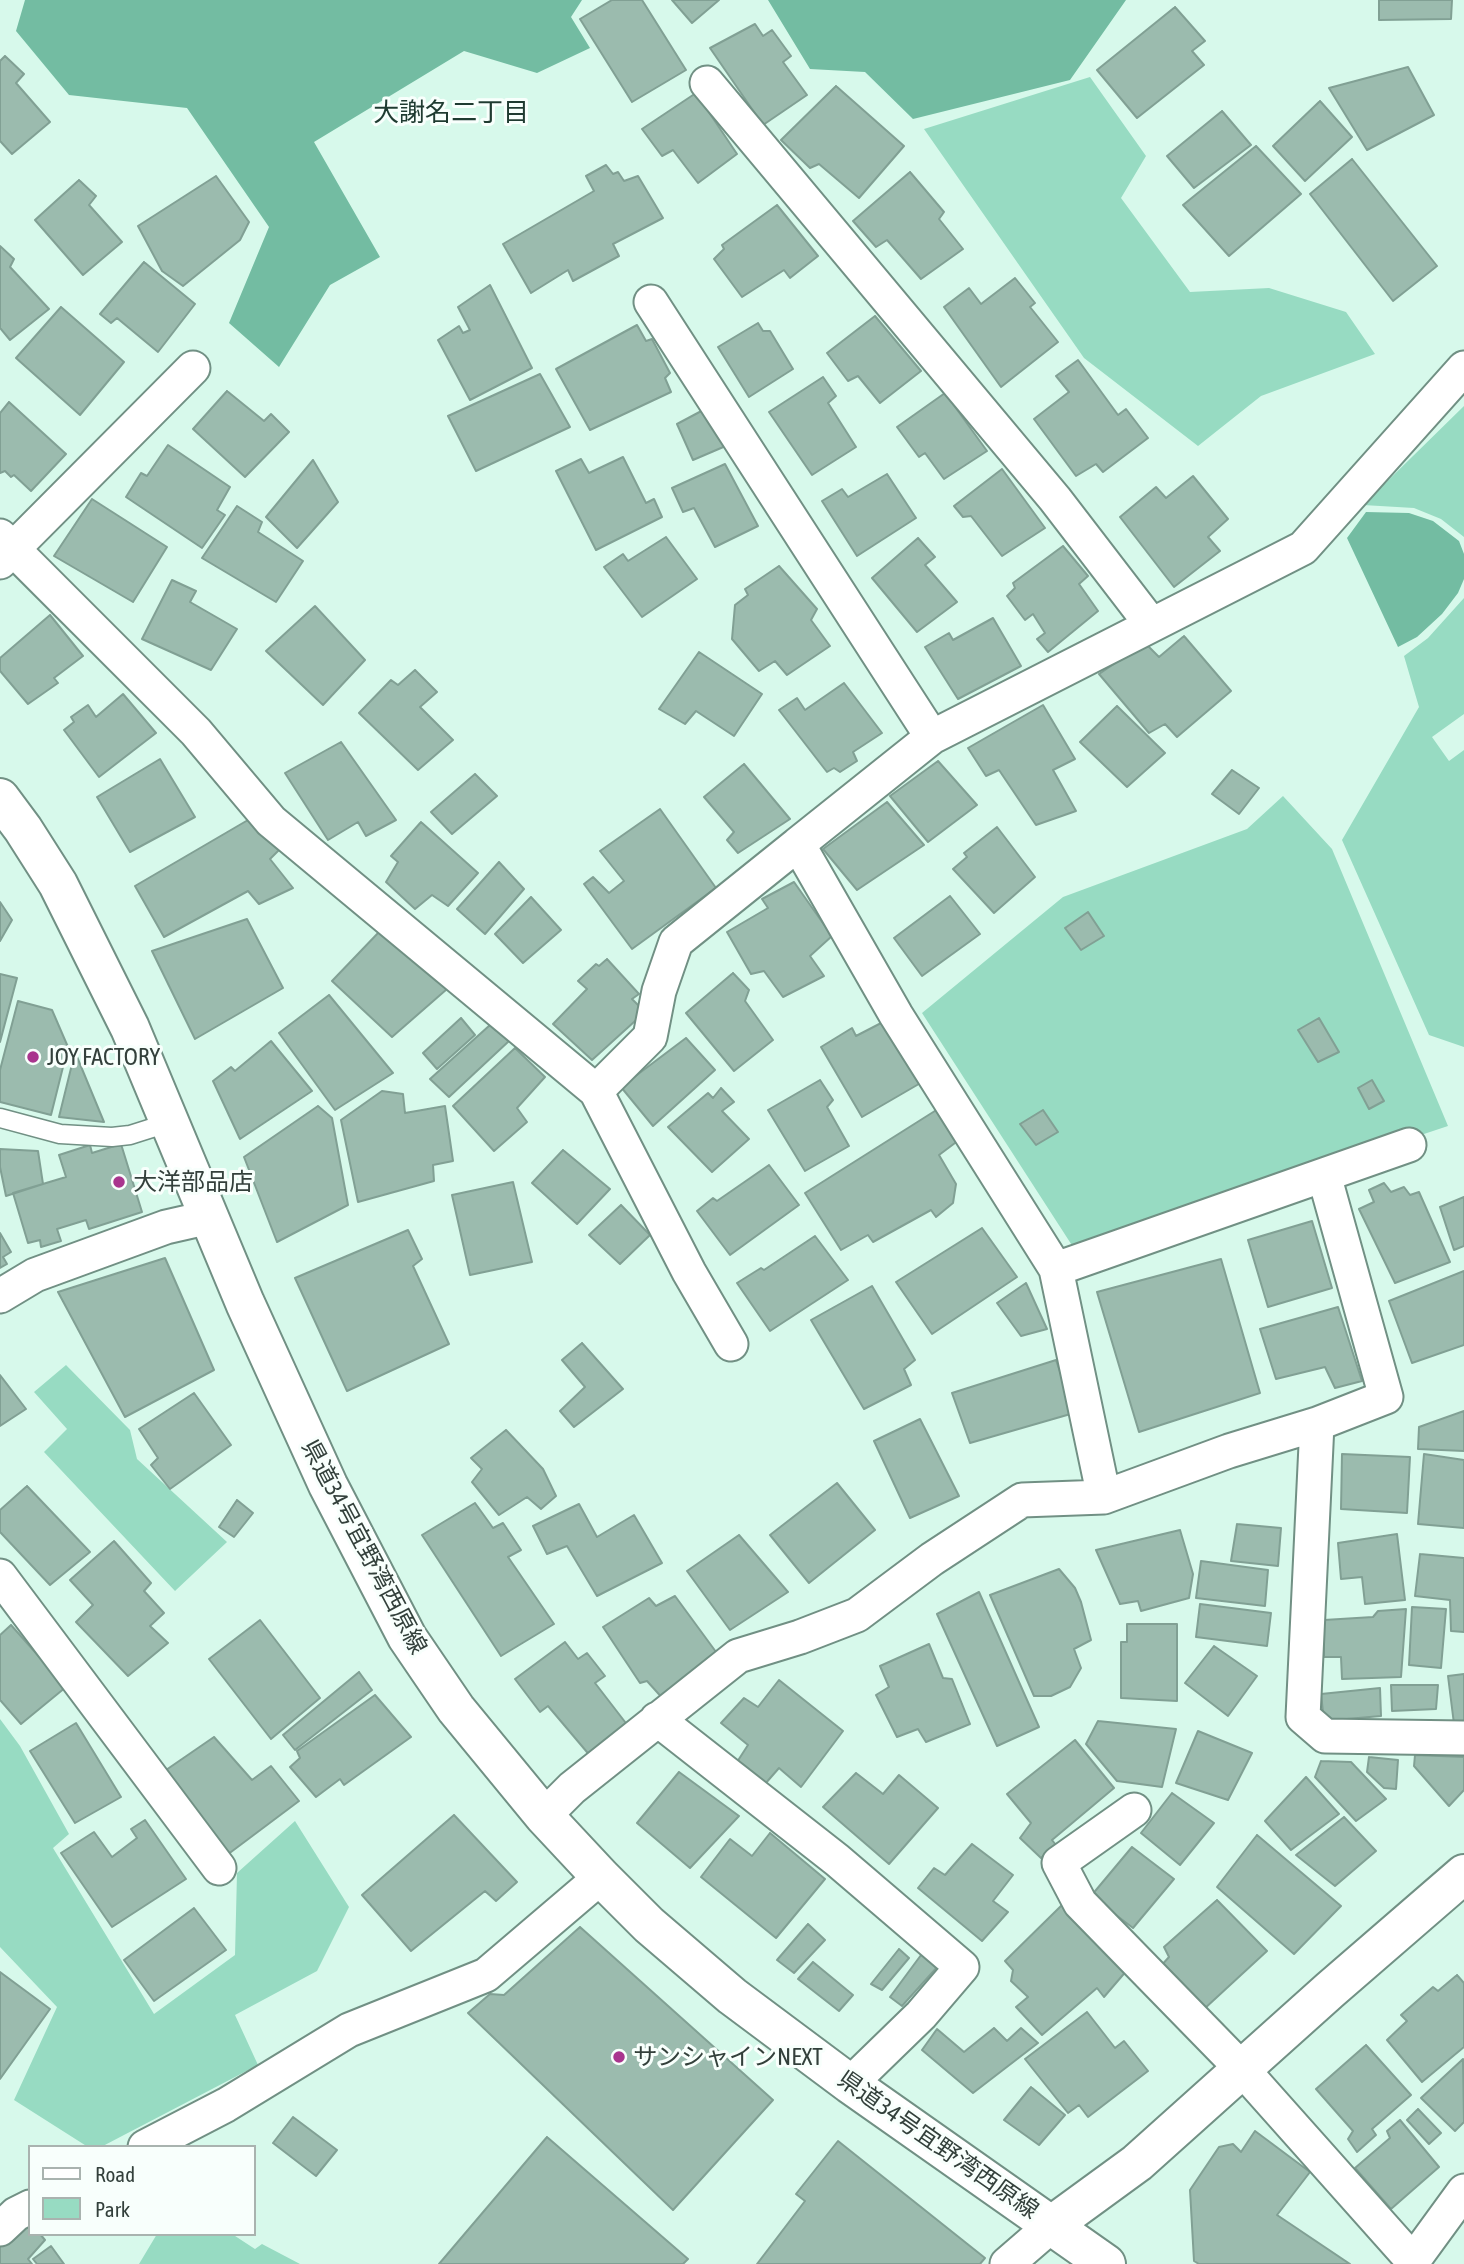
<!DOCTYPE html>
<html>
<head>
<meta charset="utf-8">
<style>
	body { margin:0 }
	#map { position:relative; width:1464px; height:2264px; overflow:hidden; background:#d7f9eb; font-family:"Asap Condensed",sans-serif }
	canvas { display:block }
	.legend { position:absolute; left:28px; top:2145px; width:228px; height:91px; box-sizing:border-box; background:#f8fffc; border:2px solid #a9b3af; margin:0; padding:9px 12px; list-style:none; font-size:21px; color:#33403b }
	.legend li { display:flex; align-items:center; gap:14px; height:35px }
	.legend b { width:35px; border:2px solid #a9b3af }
</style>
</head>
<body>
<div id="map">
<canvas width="1464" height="2264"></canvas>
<ul class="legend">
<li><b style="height:9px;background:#fff"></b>Road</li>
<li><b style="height:19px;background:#97dbc2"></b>Park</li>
</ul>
</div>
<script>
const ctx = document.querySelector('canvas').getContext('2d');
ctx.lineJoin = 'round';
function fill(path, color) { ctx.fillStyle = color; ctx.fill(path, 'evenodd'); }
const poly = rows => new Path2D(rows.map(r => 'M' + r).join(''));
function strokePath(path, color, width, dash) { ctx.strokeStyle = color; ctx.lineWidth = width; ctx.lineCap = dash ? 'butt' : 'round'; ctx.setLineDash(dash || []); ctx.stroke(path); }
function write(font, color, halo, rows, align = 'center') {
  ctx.font = font + ' "Asap Condensed","Noto Sans JP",sans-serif'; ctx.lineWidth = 6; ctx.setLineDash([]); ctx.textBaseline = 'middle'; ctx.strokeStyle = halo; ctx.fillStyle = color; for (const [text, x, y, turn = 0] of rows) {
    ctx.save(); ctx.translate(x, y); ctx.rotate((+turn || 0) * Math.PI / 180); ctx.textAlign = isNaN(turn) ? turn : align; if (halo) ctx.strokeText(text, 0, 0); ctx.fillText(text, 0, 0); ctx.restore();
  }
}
const green = poly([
	[1090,77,1146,156,1121,198,1190,292,1269,288,1346,312,1375,354,1261,396,1198,446,1084,358,924,129],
	[1464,406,1464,537,1441,519,1414,508,1363,505],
	[1464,598,1464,714,1432,737,1449,761,1464,750,1464,1047,1429,1035,1342,840,1419,707,1404,656,1428,638],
	[1283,796,1332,849,1448,1126,1075,1250,922,1013,1063,897,1247,829],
	[66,1365,130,1430,137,1459,227,1542,175,1591,44,1452,67,1429,34,1392],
	[0,1719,20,1746,69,1834,53,1848,154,2014,235,1955,237,1873,295,1821,349,1907,317,1971,235,2015,258,2065,101,2147,88,2147,14,2100,57,2007,0,1947],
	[157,2234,232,2234,255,2249,262,2244,300,2264,139,2264]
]);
const forest = poly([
	[25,0,582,0,571,17,590,48,537,73,464,51,314,142,380,257,330,285,279,367,229,323,269,227,187,108,69,95,16,31],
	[768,0,1126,0,1070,80,913,119,865,72,810,69],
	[1366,512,1409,513,1433,521,1459,541,1464,554,1464,579,1458,593,1442,614,1417,637,1398,647,1347,538]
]);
const building = poly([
	[612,0,642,0,686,70,632,102,580,19,612,0],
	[672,0,719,0,692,23,672,0],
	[1379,0,1452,0,1451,19,1379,20,1379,0],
	[1175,7,1205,41,1192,51,1204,65,1137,118,1097,70,1175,7],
	[755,24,763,36,772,30,791,56,783,62,807,95,763,125,710,48,755,24],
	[5,56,24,74,16,83,50,122,12,154,0,141,0,61,5,56],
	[1408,67,1434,115,1367,150,1329,88,1408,67],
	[836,86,904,146,859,198,819,164,810,168,781,140,836,86],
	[696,93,737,154,698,183,673,150,662,156,642,129,696,93],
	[1320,101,1352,137,1305,181,1273,146,1320,101],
	[1222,111,1251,145,1194,188,1167,156,1222,111],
	[1256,146,1301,194,1229,256,1183,205,1256,146],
	[1352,159,1437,266,1393,301,1310,194,1352,159],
	[606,165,613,174,618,172,624,181,638,176,663,218,613,244,619,256,573,281,568,270,531,293,503,244,594,191,586,176,606,165],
	[910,172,944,212,939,219,963,249,921,279,887,240,876,247,853,221,910,172],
	[216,176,249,222,240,240,183,286,162,271,138,226,216,176],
	[79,180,96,196,89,205,122,242,83,275,35,220,79,180],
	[777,205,818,256,790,278,784,270,742,297,714,259,724,249,722,245,777,205],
	[0,246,14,259,10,267,49,309,10,340,0,328,0,246],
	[144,262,195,304,158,352,117,318,111,323,100,314,144,262],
	[1015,278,1035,303,1030,307,1058,342,1001,387,944,307,969,288,981,304,1015,278],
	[490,285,532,368,470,400,438,340,459,326,463,333,470,330,458,307,490,285],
	[61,307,124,362,80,415,16,358,61,307],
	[875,316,921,371,880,403,858,376,848,381,827,353,875,316],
	[758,323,763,331,770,331,793,369,749,397,718,347,758,323],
	[637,325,646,341,652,339,670,373,665,378,671,392,590,430,556,369,637,325],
	[1078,360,1118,415,1126,409,1148,438,1103,472,1096,464,1076,476,1034,419,1069,392,1056,376,1078,360],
	[540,374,570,427,476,471,448,416,540,374],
	[823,377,836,396,828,403,856,447,812,475,769,412,823,377],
	[227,391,264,421,271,414,289,432,245,477,193,429,227,391],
	[945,393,987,451,944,479,925,453,919,457,897,427,945,393],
	[9,402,66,454,31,491,14,475,11,477,5,471,0,473,0,413,9,402],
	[707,408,728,445,693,460,677,424,707,408],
	[168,445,230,487,217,510,225,515,202,548,126,497,141,473,147,476,168,445],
	[623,457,646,503,654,499,662,517,596,550,556,471,581,459,589,473,623,457],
	[313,460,338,502,297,548,266,517,313,460],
	[725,464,758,526,715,547,694,508,683,512,672,488,725,464],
	[1002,469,1045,528,1002,556,971,516,963,517,954,506,1002,469],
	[887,474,916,518,857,556,822,501,842,489,848,497,887,474],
	[1193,476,1228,519,1208,537,1220,551,1174,587,1120,517,1156,487,1166,498,1193,476],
	[92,499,167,547,133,602,54,556,92,499],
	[237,506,262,522,258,532,303,561,276,602,202,558,237,506],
	[666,537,697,579,642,617,604,567,623,554,628,561,666,537],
	[918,538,935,557,925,565,957,602,917,632,872,578,918,538],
	[1063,546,1088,576,1079,584,1098,611,1048,652,1037,639,1045,633,1033,614,1025,620,1007,596,1015,588,1013,583,1063,546],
	[779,566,817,609,811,620,830,646,787,675,775,661,759,671,732,639,735,605,748,595,745,589,779,566],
	[172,580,196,591,190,602,237,629,211,670,142,639,172,580],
	[315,606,365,660,323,705,266,651,315,606],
	[50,615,83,656,54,678,58,683,28,704,0,671,0,658,50,615],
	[993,618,1021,666,958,699,925,647,949,633,953,640,993,618],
	[1184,636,1231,691,1177,737,1165,724,1149,733,1099,674,1145,643,1159,657,1184,636],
	[699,652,762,694,734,736,696,711,685,724,659,709,699,652],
	[415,670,437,692,420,707,453,740,418,770,359,713,391,680,398,685,415,670],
	[844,683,882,733,853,752,857,761,840,772,834,768,827,772,779,710,797,698,805,710,844,683],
	[123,694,156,733,99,777,64,730,74,722,71,717,88,705,96,717,123,694],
	[1043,705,1075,759,1053,770,1076,811,1036,825,999,770,986,776,968,748,1043,705],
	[1117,706,1165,753,1127,787,1080,742,1117,706],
	[341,742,396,820,366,836,358,822,328,840,285,773,341,742],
	[160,759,195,817,130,852,97,797,160,759],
	[938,761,977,805,928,842,890,796,938,761],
	[744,764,790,819,738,853,727,840,734,832,704,797,744,764],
	[1232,770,1259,788,1239,814,1212,794,1232,770],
	[475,774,497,796,452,834,431,812,475,774],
	[887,802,924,845,857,890,823,849,887,802],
	[660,809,716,888,632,949,584,884,593,877,609,893,624,881,600,851,660,809],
	[248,820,279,850,270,859,293,888,259,904,248,891,164,937,135,886,248,820],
	[421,822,478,873,448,906,432,895,415,909,386,882,398,862,391,856,421,822],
	[997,827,1035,877,994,913,953,869,967,857,964,853,997,827],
	[499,862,524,889,485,934,457,909,499,862],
	[794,882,832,936,810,956,824,976,783,997,764,971,751,974,727,932,768,908,762,899,794,882],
	[950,896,980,934,922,976,894,938,950,896],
	[531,897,561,930,523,963,495,934,531,897],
	[0,902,12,920,0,941,0,902],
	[1088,912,1104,936,1081,950,1065,928,1088,912],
	[247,919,283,988,195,1039,152,951,247,919],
	[379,932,447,989,392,1037,332,981,379,932],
	[607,959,639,994,632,999,645,1012,592,1060,553,1024,587,989,578,981,596,964,599,966,607,959],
	[733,973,749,990,745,1001,773,1040,734,1071,686,1013,733,973],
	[0,974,17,978,0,1042,0,974],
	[329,995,393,1073,335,1110,279,1033,329,995],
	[18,1001,52,1010,68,1047,51,1115,0,1102,0,1070,18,1001],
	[461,1018,475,1035,437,1069,423,1053,461,1018],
	[1319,1018,1339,1052,1318,1062,1298,1030,1319,1018],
	[885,1021,924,1081,862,1117,821,1047,852,1028,856,1036,885,1021],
	[490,1025,509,1041,449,1097,430,1079,490,1025],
	[686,1038,715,1070,653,1126,621,1087,686,1038],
	[271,1041,312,1091,240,1139,213,1081,231,1067,235,1071,271,1041],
	[515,1048,545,1077,517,1108,527,1122,494,1151,453,1106,515,1048],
	[75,1052,104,1122,59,1117,75,1052],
	[820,1080,833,1100,827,1107,849,1146,805,1171,768,1110,820,1080],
	[1372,1080,1384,1101,1369,1109,1358,1088,1372,1080],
	[721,1088,734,1102,722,1111,749,1139,712,1172,668,1127,708,1093,713,1098,721,1088],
	[382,1091,403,1094,405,1113,445,1106,453,1161,433,1165,434,1181,358,1202,341,1120,382,1091],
	[318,1106,332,1118,348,1205,277,1242,244,1157,318,1106],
	[938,1109,959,1140,939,1155,956,1184,953,1203,936,1217,931,1210,873,1242,868,1235,841,1250,805,1193,938,1109],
	[1043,1110,1058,1132,1036,1145,1020,1124,1043,1110],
	[121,1144,142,1212,89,1229,86,1220,57,1229,61,1241,41,1247,40,1240,28,1243,13,1193,66,1177,59,1155,90,1145,92,1153,121,1144],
	[0,1149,38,1151,43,1184,6,1196,0,1167,0,1149],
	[563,1150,610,1189,577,1224,532,1183,563,1150],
	[769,1165,799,1205,730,1255,697,1211,713,1198,717,1201,769,1165],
	[513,1182,532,1262,470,1275,452,1195,513,1182],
	[1384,1183,1391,1192,1404,1187,1410,1195,1419,1192,1450,1262,1395,1283,1359,1209,1374,1202,1369,1190,1384,1183],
	[1464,1197,1464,1246,1454,1250,1440,1207,1464,1197],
	[621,1205,650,1235,620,1264,589,1235,621,1205],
	[1312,1221,1332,1288,1268,1307,1248,1240,1312,1221],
	[982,1228,1017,1277,932,1334,896,1282,982,1228],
	[408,1230,422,1259,413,1266,449,1344,347,1391,295,1278,408,1230],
	[0,1233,11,1252,3,1257,7,1264,0,1268,0,1233],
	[815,1236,848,1280,770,1331,737,1283,761,1268,764,1270,815,1236],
	[165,1258,214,1370,125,1417,58,1292,165,1258],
	[1221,1259,1260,1393,1139,1432,1097,1292,1221,1259],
	[1464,1271,1464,1345,1412,1363,1389,1301,1464,1271],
	[1026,1283,1047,1329,1021,1336,997,1303,1026,1283],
	[872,1286,915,1360,904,1369,911,1385,864,1409,811,1320,872,1286],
	[1338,1307,1362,1381,1335,1388,1325,1367,1276,1379,1260,1329,1338,1307],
	[582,1343,623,1389,574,1427,560,1411,585,1387,562,1360,582,1343],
	[1056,1360,1074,1413,970,1443,952,1393,1056,1360],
	[0,1375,26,1409,0,1426,0,1375],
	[194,1393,231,1445,170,1489,151,1465,158,1458,139,1429,194,1393],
	[1464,1411,1464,1451,1418,1449,1419,1427,1464,1411],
	[920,1419,959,1496,910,1518,874,1441,920,1419],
	[506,1430,543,1469,556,1496,541,1509,527,1497,499,1515,472,1482,482,1469,471,1458,506,1430],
	[1342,1454,1410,1457,1407,1513,1341,1509,1342,1454],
	[1424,1454,1464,1460,1464,1528,1418,1524,1424,1454],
	[837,1483,875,1530,809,1583,770,1535,837,1483],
	[27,1486,90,1552,50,1585,0,1532,0,1510,27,1486],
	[237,1500,253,1513,234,1537,219,1527,237,1500],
	[475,1503,493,1528,503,1523,521,1550,508,1557,554,1624,501,1656,422,1535,475,1503],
	[579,1504,597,1537,634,1515,662,1563,597,1596,567,1546,547,1554,533,1526,579,1504],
	[1237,1524,1281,1528,1278,1566,1231,1561,1237,1524],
	[1180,1530,1193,1574,1189,1598,1141,1611,1138,1601,1120,1604,1096,1550,1180,1530],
	[1397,1534,1405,1600,1365,1604,1362,1577,1341,1579,1338,1543,1397,1534],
	[739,1535,788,1592,730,1630,687,1571,739,1535],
	[114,1541,151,1583,144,1591,164,1613,150,1626,168,1643,128,1676,76,1622,93,1605,70,1580,114,1541],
	[1420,1554,1464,1558,1464,1632,1451,1631,1450,1600,1415,1596,1420,1554],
	[1201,1561,1268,1570,1265,1606,1196,1598,1201,1561],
	[1059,1569,1075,1588,1081,1602,1091,1640,1074,1649,1081,1668,1070,1687,1051,1696,1034,1696,990,1595,1059,1569],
	[979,1592,1039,1727,997,1746,937,1614,979,1592],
	[675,1596,719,1656,665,1701,647,1681,640,1683,603,1627,649,1598,656,1606,675,1596],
	[1200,1604,1271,1613,1267,1646,1196,1637,1200,1604],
	[1412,1607,1446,1609,1441,1668,1409,1665,1412,1607],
	[1406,1609,1401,1677,1342,1679,1341,1657,1324,1657,1324,1620,1373,1617,1378,1611,1406,1609],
	[260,1620,320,1698,271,1739,209,1659,260,1620],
	[1127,1624,1177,1624,1177,1701,1121,1698,1121,1642,1127,1642,1127,1624],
	[11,1625,66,1687,21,1724,0,1700,0,1635,11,1625],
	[565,1642,578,1659,587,1653,605,1676,595,1683,632,1731,592,1758,548,1706,540,1712,515,1679,565,1642],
	[929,1644,943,1678,952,1679,970,1724,926,1742,918,1729,897,1737,876,1695,889,1687,880,1666,929,1644],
	[1214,1646,1257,1676,1228,1716,1185,1683,1214,1646],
	[359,1672,372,1690,295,1750,283,1735,359,1672],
	[1464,1674,1464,1723,1454,1724,1448,1676,1464,1674],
	[779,1680,843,1731,801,1787,779,1768,765,1784,737,1762,748,1745,721,1723,744,1698,758,1707,779,1680],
	[1391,1685,1438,1685,1436,1709,1392,1711,1391,1685],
	[1380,1688,1381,1716,1324,1721,1321,1694,1380,1688],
	[375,1695,411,1737,344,1785,340,1779,316,1797,290,1767,300,1758,297,1751,375,1695],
	[1098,1721,1176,1729,1162,1787,1117,1781,1086,1744,1098,1721],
	[76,1723,121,1797,75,1823,30,1751,76,1723],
	[1198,1731,1252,1753,1228,1800,1176,1783,1198,1731],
	[214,1737,252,1780,271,1766,299,1801,227,1855,166,1770,214,1737],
	[1075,1740,1114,1788,1052,1840,1056,1845,1041,1858,1020,1838,1031,1823,1007,1794,1075,1740],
	[1415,1755,1464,1757,1464,1790,1449,1806,1414,1766,1415,1755],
	[1369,1757,1398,1760,1396,1789,1384,1788,1367,1772,1369,1757],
	[1321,1761,1351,1762,1386,1799,1356,1821,1315,1777,1321,1761],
	[679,1772,739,1816,690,1868,637,1823,679,1772],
	[856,1773,883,1794,899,1775,938,1808,889,1864,823,1807,856,1773],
	[1306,1777,1339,1814,1291,1850,1265,1821,1306,1777],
	[1172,1793,1214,1823,1180,1865,1141,1833,1172,1793],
	[454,1815,517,1882,496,1901,485,1891,411,1951,362,1895,454,1815],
	[1344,1817,1376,1851,1335,1886,1296,1855,1344,1817],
	[145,1820,186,1879,112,1927,61,1853,94,1832,112,1857,137,1838,131,1829,145,1820],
	[770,1833,825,1879,776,1938,701,1877,730,1839,752,1856,770,1833],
	[1257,1835,1341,1906,1294,1954,1217,1887,1257,1835],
	[972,1844,1013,1875,993,1901,1008,1912,982,1941,918,1888,934,1868,945,1875,972,1844],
	[1132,1847,1174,1879,1133,1928,1091,1896,1132,1847],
	[1217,1900,1267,1951,1203,2010,1160,1967,1169,1957,1164,1947,1217,1900],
	[1063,1904,1128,1969,1104,1997,1097,1988,1042,2035,1016,2007,1028,1997,1011,1981,1013,1970,1005,1961,1063,1904],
	[194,1908,226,1950,154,2001,124,1960,194,1908],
	[808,1924,825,1940,794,1973,777,1960,808,1924],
	[580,1927,773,2100,673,2210,468,2013,490,1994,504,1995,580,1927],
	[899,1949,909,1958,882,1990,871,1984,899,1949],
	[924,1951,940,1964,902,2006,890,1997,924,1951],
	[813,1962,853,1995,839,2011,798,1979,813,1962],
	[0,1972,50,2009,0,2079,0,1972],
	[1457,1975,1464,1983,1464,2047,1422,2082,1387,2040,1407,2021,1401,2015,1433,1987,1438,1991,1457,1975],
	[1087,2012,1115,2048,1124,2041,1148,2071,1088,2117,1079,2105,1068,2113,1025,2059,1087,2012],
	[994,2028,1007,2041,1021,2028,1038,2043,973,2093,922,2050,937,2029,964,2052,994,2028],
	[1366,2045,1411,2095,1372,2129,1376,2135,1357,2152,1348,2139,1353,2131,1316,2089,1366,2045],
	[1463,2059,1464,2122,1455,2131,1421,2098,1463,2059],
	[1031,2087,1065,2115,1039,2145,1004,2120,1031,2087],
	[1418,2109,1441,2133,1429,2144,1407,2120,1418,2109],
	[293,2117,337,2150,316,2176,273,2143,293,2117],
	[1400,2120,1439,2167,1391,2209,1355,2168,1390,2138,1387,2131,1400,2120],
	[1255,2131,1310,2172,1277,2215,1350,2264,1199,2264,1194,2261,1190,2190,1219,2147,1233,2144,1241,2152,1255,2131],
	[547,2137,688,2259,683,2264,439,2264,547,2137],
	[838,2141,985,2258,980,2264,757,2264,805,2201,796,2194,838,2141],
	[27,2220,30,2223,30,2234,40,2234,45,2240,28,2259,32,2264,0,2264,0,2245,27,2220],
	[51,2246,64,2264,37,2264,33,2259,51,2246]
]);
const lane = poly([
	[0,1118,60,1134,112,1137,130,1135,171,1122]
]);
const street = poly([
	[707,83,1055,499,1151,624],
	[651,302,932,737],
	[0,536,196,732,271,821,596,1091,650,1037,659,991,676,942,798,844],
	[0,562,193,368],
	[596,1091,689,1272,731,1344],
	[1056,1269,1409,1145],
	[0,1296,35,1275,166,1227,210,1217],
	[1317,1424,1386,1397,1324,1175],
	[1104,1497,1056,1269,896,1015,798,844,932,737,1303,548,1464,368],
	[0,1576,219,1868],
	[657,1719,837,1860,962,1967,921,2015,850,2084],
	[1134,1810,1059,1863,1080,1903,1242,2069,1413,2261,1464,2191],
	[544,1816,572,1788,738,1656,800,1637,857,1615,932,1559,1022,1500,1104,1497,1229,1451,1317,1424,1303,1717,1325,1736,1464,1738],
	[145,2147,226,2105,349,2030,486,1975,601,1877],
	[0,2229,16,2214,30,2207],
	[1007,2264,1052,2225]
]);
const secondary = poly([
	[0,798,23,829,58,884,130,1028,245,1303,328,1485,407,1637,456,1709,544,1816,601,1877,649,1925,732,1996,850,2084,1106,2264],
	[1052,2225,1137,2163,1330,1990,1464,1874]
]);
const markers = [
	[33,1057,7,"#a9358e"],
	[119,1182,7,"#a9358e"],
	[619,2057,7,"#a9358e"]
];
const poiNames = [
	["JOY FACTORY",47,1057],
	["大洋部品店",133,1182],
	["サンシャインNEXT",633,2057]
];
const streetNames = [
	["県道34号宜野湾西原線",364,1547,62],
	["県道34号宜野湾西原線",938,2145,35]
];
const neighbourhoodNames = [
	["大謝名二丁目",451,113]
];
fill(green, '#97dbc2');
fill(forest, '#73bca2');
fill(building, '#9bbbae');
strokePath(building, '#81a094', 2);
strokePath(lane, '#719084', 21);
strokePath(street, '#719084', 37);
strokePath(secondary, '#719084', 42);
strokePath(lane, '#fff', 18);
strokePath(street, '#fff', 33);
strokePath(secondary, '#fff', 38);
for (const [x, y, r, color] of markers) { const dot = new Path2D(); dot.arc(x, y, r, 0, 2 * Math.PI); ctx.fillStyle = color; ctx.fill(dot); strokePath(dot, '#f8fffc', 2.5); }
write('24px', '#33403b', '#f8fffc', poiNames, 'left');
write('24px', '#33403b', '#f8fffc', streetNames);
write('26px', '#1f3b31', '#f8fffc', neighbourhoodNames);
</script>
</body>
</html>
